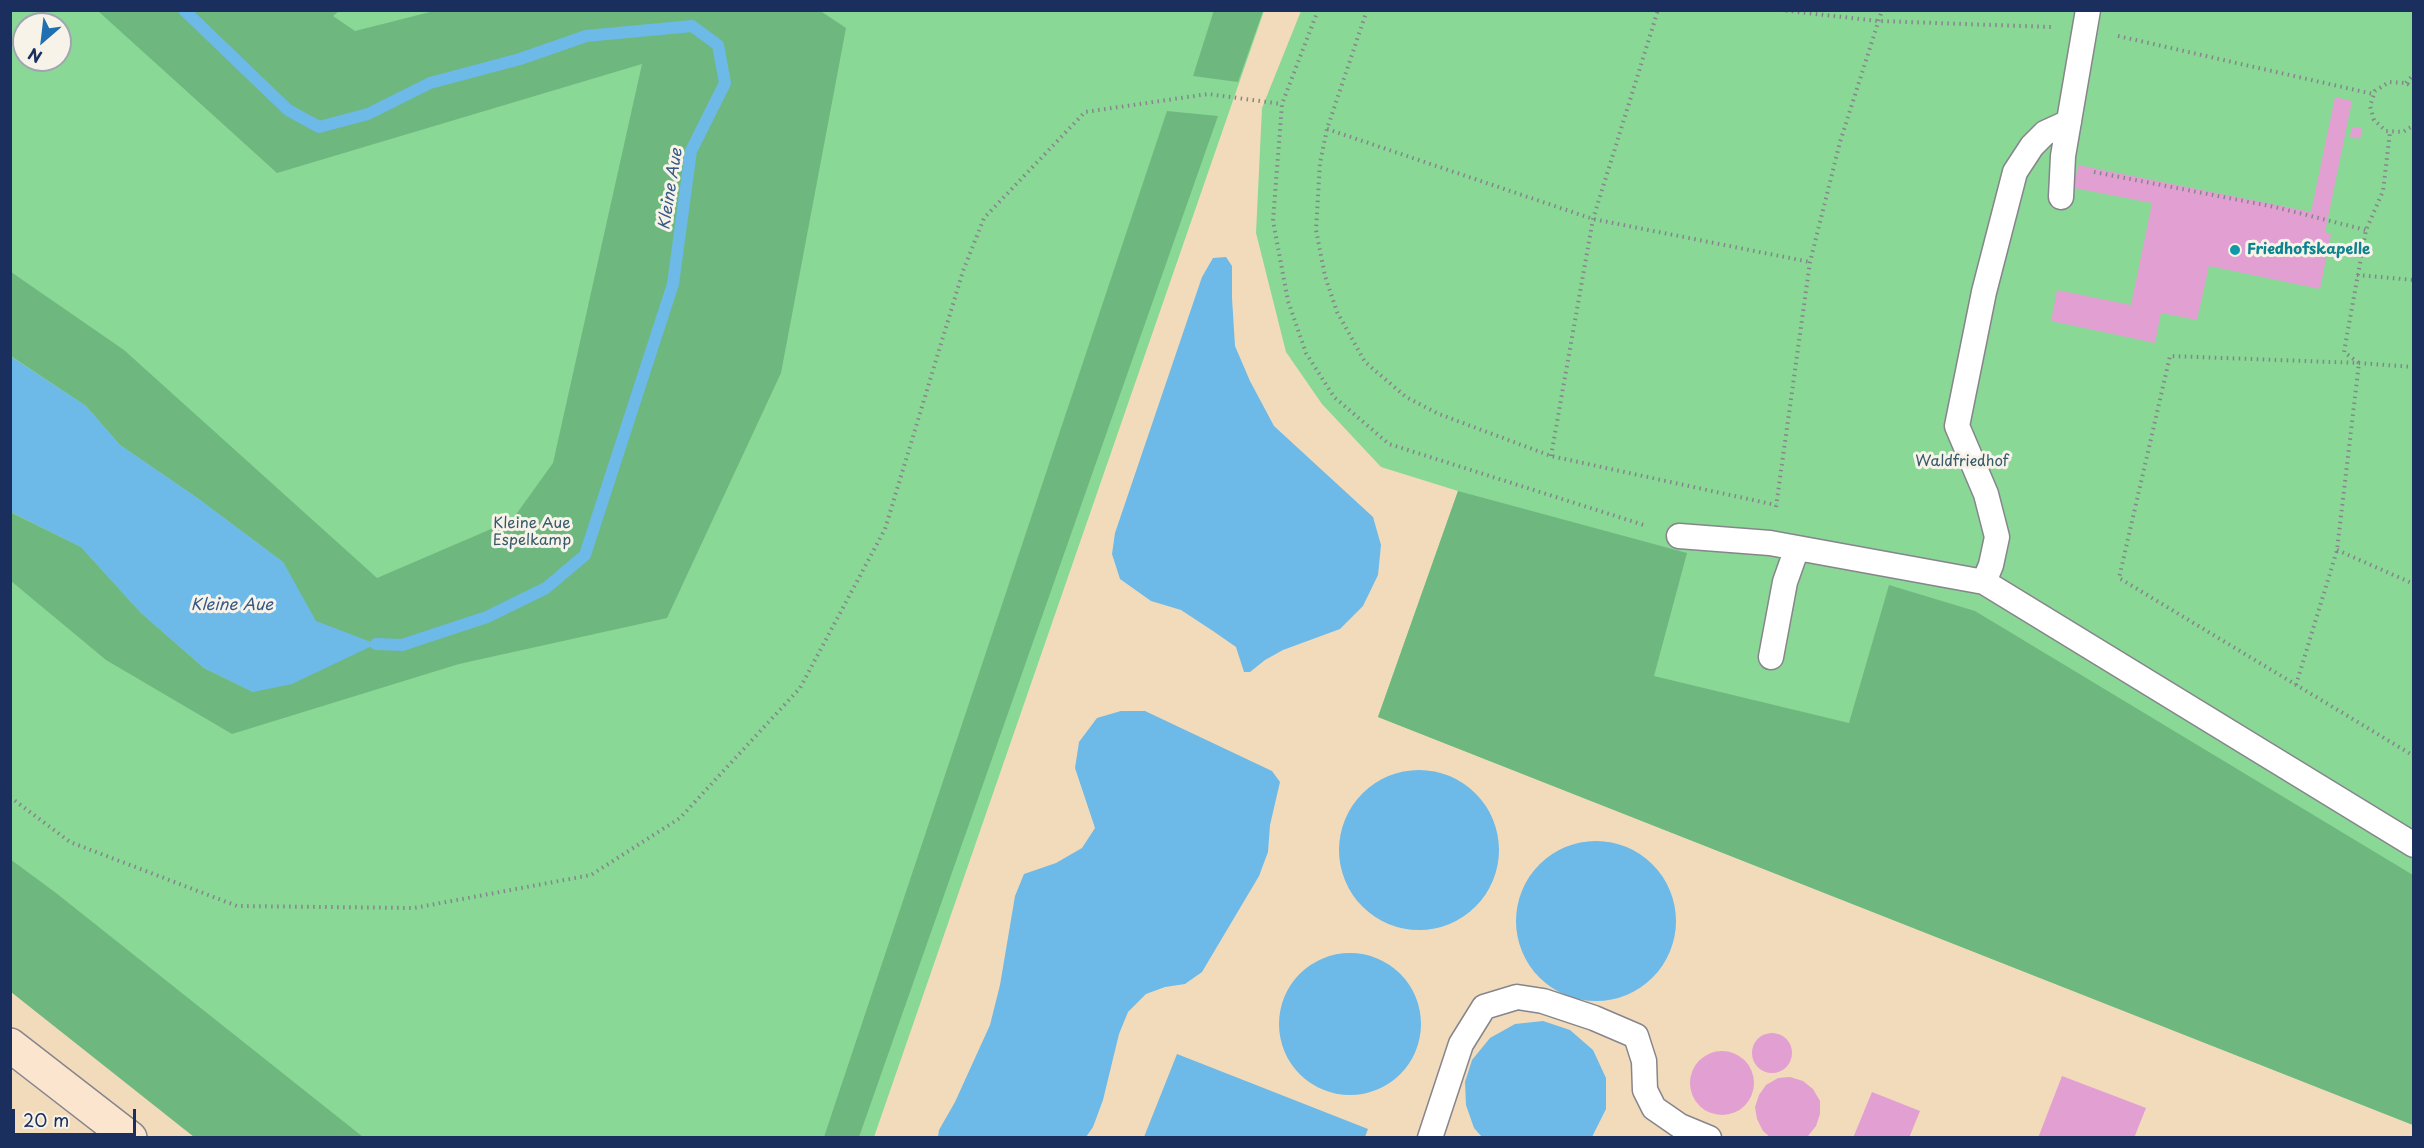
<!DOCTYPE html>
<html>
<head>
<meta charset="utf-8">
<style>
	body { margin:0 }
	#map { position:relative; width:2424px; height:1148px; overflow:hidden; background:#f2dbbb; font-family:"Playpen Sans",sans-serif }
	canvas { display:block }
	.frame { position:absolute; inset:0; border:12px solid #1b2f5e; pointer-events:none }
	.north { position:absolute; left:12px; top:12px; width:60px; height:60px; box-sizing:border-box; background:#f7f3e8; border:2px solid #9fa5b1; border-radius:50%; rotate:208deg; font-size:16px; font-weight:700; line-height:24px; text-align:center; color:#1b2f5e }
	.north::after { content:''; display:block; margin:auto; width:21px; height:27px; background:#1f6fb2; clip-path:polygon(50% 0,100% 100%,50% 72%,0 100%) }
	.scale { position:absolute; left:12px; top:1109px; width:124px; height:27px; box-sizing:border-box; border:3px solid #1b2f5e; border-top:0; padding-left:8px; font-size:18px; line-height:21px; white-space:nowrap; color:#1b2f5e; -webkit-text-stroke:4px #f7f3e8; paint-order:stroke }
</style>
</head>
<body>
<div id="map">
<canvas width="2424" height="1148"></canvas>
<div class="frame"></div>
<div class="north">N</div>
<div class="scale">20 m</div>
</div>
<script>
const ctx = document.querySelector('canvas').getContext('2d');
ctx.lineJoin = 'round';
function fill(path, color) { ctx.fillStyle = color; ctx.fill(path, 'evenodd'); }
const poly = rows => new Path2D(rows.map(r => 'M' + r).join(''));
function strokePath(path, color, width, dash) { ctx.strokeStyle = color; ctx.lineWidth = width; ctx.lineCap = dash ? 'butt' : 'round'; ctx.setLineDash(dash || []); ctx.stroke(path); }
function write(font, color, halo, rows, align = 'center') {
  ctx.font = font + ' "Playpen Sans",sans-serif'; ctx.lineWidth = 6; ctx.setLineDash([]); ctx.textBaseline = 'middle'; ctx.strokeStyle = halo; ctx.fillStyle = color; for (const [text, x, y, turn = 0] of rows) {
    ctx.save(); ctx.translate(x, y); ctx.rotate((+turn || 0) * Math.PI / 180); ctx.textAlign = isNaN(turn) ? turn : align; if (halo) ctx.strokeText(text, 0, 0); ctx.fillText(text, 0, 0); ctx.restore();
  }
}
const green = poly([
	[10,11,1264,11,874,1137,279,1137,11,922],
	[24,24,60,24,60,60,24,60],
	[1301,11,2413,11,2413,1125,1378,717,1458,491,1381,467,1322,404,1286,352,1256,233,1262,108]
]);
const forest = poly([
	[819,10,846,28,781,373,667,618,459,664,232,734,106,660,11,581,10,512,81,547,141,613,204,668,253,692,375,644,315,621,283,562,196,497,120,445,86,406,11,356,11,272,124,350,377,578,512,520,553,463,642,64,277,173,98,11,339,11,333,16,355,31,434,11],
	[1214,10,1263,11,1238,82,1193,76],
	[1167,111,1218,116,859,1137,824,1137],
	[1458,491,1687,553,1654,676,1849,723,1889,585,1975,611,2413,875,2413,1125,1378,717],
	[10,859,56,893,363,1137,194,1137,11,992]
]);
const water = poly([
	[1226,257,1232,266,1232,298,1235,346,1250,381,1274,426,1373,517,1381,545,1378,575,1363,606,1340,629,1283,650,1265,660,1250,672,1244,672,1236,647,1213,631,1181,610,1151,601,1120,579,1112,554,1115,533,1202,277,1213,258],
	[10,356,86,406,120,445,196,497,283,562,316,621,376,644,292,684,253,692,204,668,141,613,81,547,11,512],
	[1121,711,1145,711,1272,771,1280,782,1270,825,1268,852,1259,876,1202,972,1185,984,1165,987,1146,994,1128,1012,1119,1034,1103,1100,1093,1127,1086,1137,938,1137,939,1130,955,1102,990,1025,1000,985,1015,896,1024,874,1056,863,1082,848,1095,828,1075,768,1079,742,1097,718],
	'1339 850a80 80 0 1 1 160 0a80 80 0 1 1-160 0Z',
	'1516 921a80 80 0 1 1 160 0a80 80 0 1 1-160 0Z',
	'1279 1024a71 71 0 1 1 142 0a71 71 0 1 1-142 0Z',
	[1543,1021,1570,1030,1593,1050,1606,1078,1606,1109,1592,1137,1482,1137,1474,1128,1466,1105,1465,1082,1472,1060,1490,1038,1515,1024],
	[1177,1054,1368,1129,1365,1137,1144,1137]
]);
const stream = poly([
	[184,10,288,110,319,127,368,114,430,83,520,59,586,36,692,26,718,45,725,83,691,151,673,284,585,555,546,588,487,617,402,645,376,644]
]);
const building = poly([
	[2335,97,2352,101,2325,232,2331,234,2320,289,2209,266,2197,320,2161,313,2155,343,2051,321,2057,290,2131,305,2152,203,2074,188,2078,165,2311,212],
	[2352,127,2362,128,2360,139,2350,137],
	'1752 1053a20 20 0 1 1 40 0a20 20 0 1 1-40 0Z',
	'1690 1083a32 32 0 1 1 64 0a32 32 0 1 1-64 0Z',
	[2062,1076,2146,1108,2134,1138,2038,1138],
	[1790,1077,1803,1081,1813,1089,1820,1101,1820,1114,1816,1126,1808,1136,1771,1138,1763,1131,1757,1119,1755,1107,1759,1095,1766,1085,1778,1078],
	[1872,1092,1920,1111,1909,1138,1853,1138]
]);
const path = poly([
	[1318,10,1282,104,1273,221,1288,301,1306,353,1334,397,1389,444,1647,526],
	[1367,10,1327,129,1320,163,1316,230,1325,276,1337,312,1365,362,1406,397,1439,414,1551,456,1776,505],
	[1780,10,1878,21,2052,27],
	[2118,36,2373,94],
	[2406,83,2414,74],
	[2414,88,2406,83,2389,82,2375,91,2370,106,2374,120,2386,131,2403,132,2414,125],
	[1327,129,1593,219,1810,262],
	[2094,172,2275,207,2366,230],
	[2357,275,2414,280],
	[2414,367,2359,363,2170,356,2119,578,2414,756],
	[1551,456,1593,219,1658,10],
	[1776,507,1810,262,1840,142,1882,10],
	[2337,550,2414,584],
	[2296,685,2337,550,2359,363,2344,352,2366,230,2383,191,2390,132],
	[10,797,70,842,237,906,414,908,591,875,680,818,800,688,885,529,963,271,984,218,1085,112,1208,94,1282,104]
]);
const lane = poly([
	[2061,197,2063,156,2088,10],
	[1679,536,1770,543,1984,582,2414,845],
	[1984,582,1991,565,1997,537,1986,494,1957,426,1984,292,2015,172,2032,146,2045,133,2069,122],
	[1771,657,1785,582,1797,548],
	[1430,1138,1461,1044,1484,1007,1517,997,1543,1001,1594,1018,1636,1036,1644,1061,1645,1090,1654,1108,1680,1126,1709,1138]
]);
const secondary = poly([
	[10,1045,130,1138]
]);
const markers = [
	[2235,250,6,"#0f9aa8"]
];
const cultureNames = [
	["Friedhofskapelle",2247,250]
];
const parkNames = [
	["Waldfriedhof",1962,462],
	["Kleine Aue",532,524],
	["Espelkamp",532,541]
];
const waterNames = [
	["Kleine Aue",671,189,-81],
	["Kleine Aue",232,606]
];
fill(green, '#89d896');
fill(forest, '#6eb87f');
fill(water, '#6db9e7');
strokePath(stream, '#6db9e7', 12);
fill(building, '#e19fd2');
strokePath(lane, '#86858c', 27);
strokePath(secondary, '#86858c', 36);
strokePath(path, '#86858c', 4, [1.5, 4.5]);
strokePath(lane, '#fff', 24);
strokePath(secondary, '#fce5cf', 33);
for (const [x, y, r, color] of markers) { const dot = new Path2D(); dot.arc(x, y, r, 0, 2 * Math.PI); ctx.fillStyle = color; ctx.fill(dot); strokePath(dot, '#f7f3e8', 2); }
write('bold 15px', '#0d838f', '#f7f3e8', cultureNames, 'left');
write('15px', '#36596c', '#f7f3e8', parkNames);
write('italic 16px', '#345887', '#f7f3e8', waterNames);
</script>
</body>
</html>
